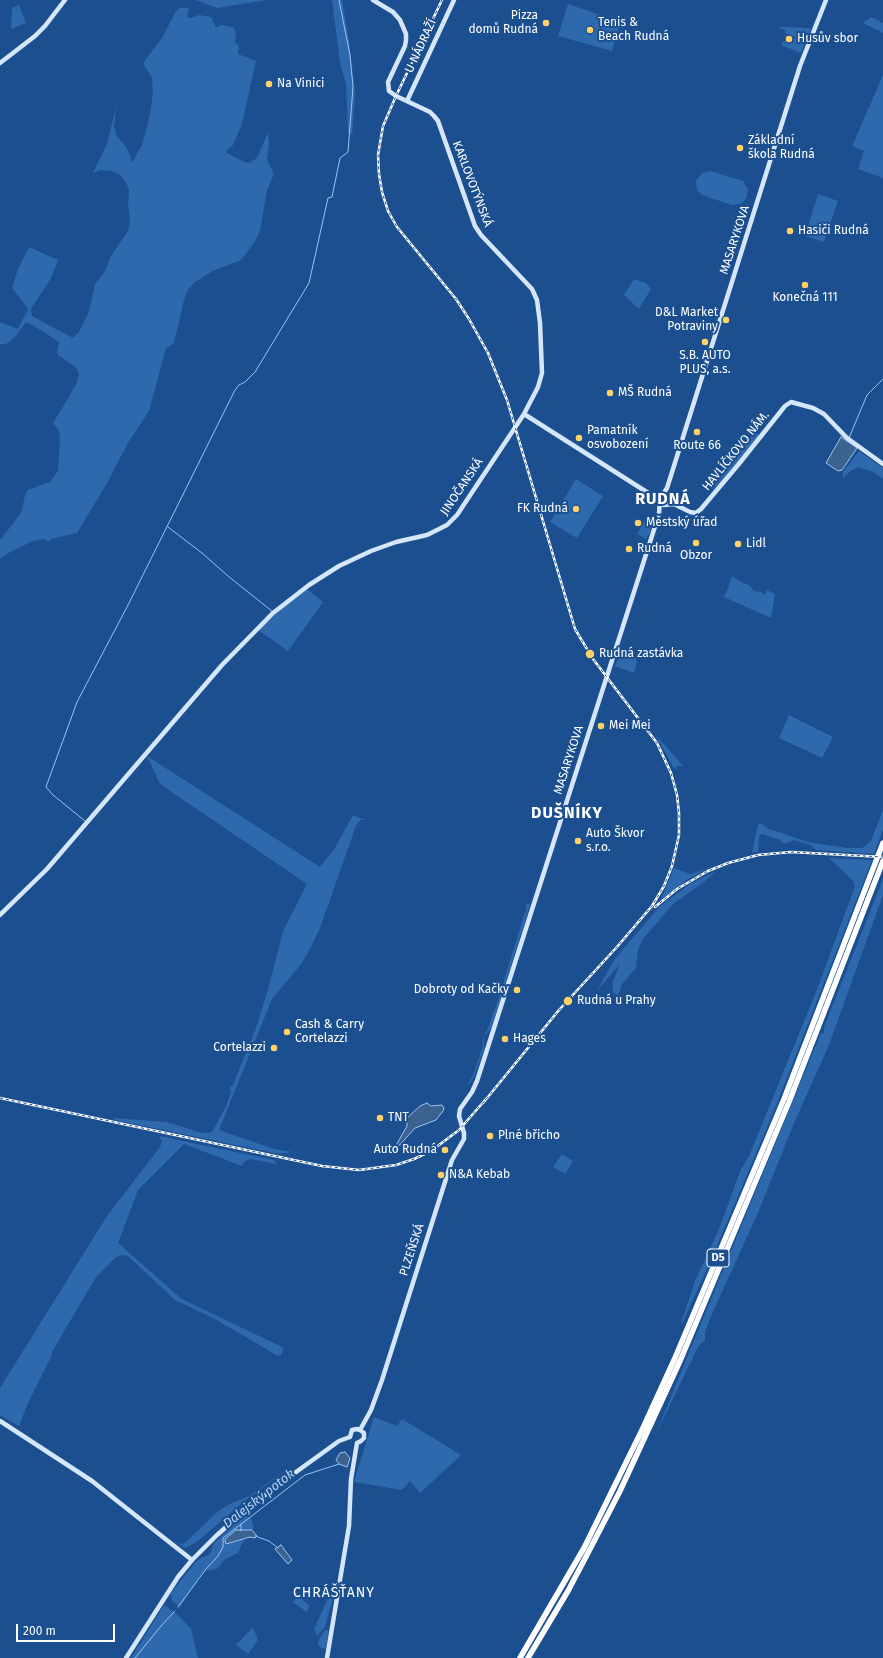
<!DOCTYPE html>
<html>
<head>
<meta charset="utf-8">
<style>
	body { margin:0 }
	#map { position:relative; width:883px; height:1658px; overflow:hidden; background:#1b4f8f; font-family:"Fira Sans",sans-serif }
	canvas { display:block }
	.scale { position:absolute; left:16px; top:1624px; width:99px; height:18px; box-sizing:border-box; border:2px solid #fff; border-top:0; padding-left:5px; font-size:12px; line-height:14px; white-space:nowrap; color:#fff; -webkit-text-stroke:3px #1b4f8f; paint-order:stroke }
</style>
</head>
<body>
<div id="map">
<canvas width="883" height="1658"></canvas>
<div class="scale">200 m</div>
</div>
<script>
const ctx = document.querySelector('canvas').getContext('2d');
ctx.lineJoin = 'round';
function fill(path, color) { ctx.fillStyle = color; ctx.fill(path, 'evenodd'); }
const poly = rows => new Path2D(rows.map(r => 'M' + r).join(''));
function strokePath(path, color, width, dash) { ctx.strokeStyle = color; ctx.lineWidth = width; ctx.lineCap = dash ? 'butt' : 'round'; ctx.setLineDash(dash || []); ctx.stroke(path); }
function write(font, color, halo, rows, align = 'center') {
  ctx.font = font + ' "Fira Sans",sans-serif'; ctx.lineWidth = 4; ctx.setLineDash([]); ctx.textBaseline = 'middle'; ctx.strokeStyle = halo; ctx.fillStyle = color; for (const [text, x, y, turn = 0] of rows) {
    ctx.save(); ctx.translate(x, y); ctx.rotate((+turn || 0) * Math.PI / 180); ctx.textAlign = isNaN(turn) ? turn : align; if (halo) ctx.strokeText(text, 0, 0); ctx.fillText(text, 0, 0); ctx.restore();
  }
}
const green = poly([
	[196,0,267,0,217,8],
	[332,0,342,0,349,41,355,93,352,135,348,132,346,84,340,63],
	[568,4,621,22,612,51,558,36],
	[19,5,26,23,11,29,12,8],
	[179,8,189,8,187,17,191,18,199,15,211,17,216,28,221,25,233,27,236,32,235,42,239,46,238,54,256,61,242,124,233,145,225,152,244,162,249,163,257,158,268,132,269,144,267,160,274,174,267,190,260,231,254,243,241,260,213,271,195,282,189,288,184,300,174,343,166,348,149,411,128,443,106,485,77,533,50,539,49,542,44,539,33,541,10,552,0,559,0,540,19,516,22,510,25,495,28,490,50,482,58,471,60,440,59,431,53,423,77,383,79,374,76,368,57,354,59,342,31,324,26,322,15,337,6,344,0,344,0,322,18,329,28,309,12,288,18,269,29,247,58,260,50,280,31,309,32,316,73,338,79,332,89,311,95,284,105,271,111,256,128,231,130,223,128,203,129,190,126,183,119,174,111,171,100,170,93,173,107,144,116,107,114,127,117,136,127,148,132,163,142,145,150,115,153,93,152,78,143,63,162,38,175,13],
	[871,17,883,23,883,33,863,23],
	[779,27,811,28,801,53,781,45,784,40,793,43,795,37,785,33,785,30,779,28],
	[883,75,883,178,858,169,864,151,852,146],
	[710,171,743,181,748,189,747,196,744,201,740,204,732,205,702,195,697,190,696,181,702,173],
	[818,194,838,201,824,242,805,236],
	[634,279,646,283,651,289,639,309,624,295],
	[755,432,761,436,715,491,710,487],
	[859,451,883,468,883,479,873,472,858,467,852,470,843,478,843,472],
	[576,479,603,496,577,538,550,522],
	[646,518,652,522,650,532,646,539,637,534],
	[732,576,743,583,749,585,754,591,761,592,764,595,767,590,775,594,771,618,724,597,728,588],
	[307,589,323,602,288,651,258,630,283,607],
	[629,653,635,656,637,662,634,673,615,666,620,654],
	[789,715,833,737,822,758,779,738],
	[655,734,683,766,677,766,675,770],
	[147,756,320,867,335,848,353,815,365,820,360,820,356,826,320,928,310,949,302,963,272,999,219,1130,274,1149,293,1152,279,1154,115,1120,113,1118,167,1122,202,1133,209,1133,213,1131,226,1106,231,1092,230,1087,233,1085,256,1028,269,986,283,931,307,884,160,784],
	[883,810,883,829,874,854,816,850,811,845,793,840,785,844,780,840,762,834,759,836,758,851,752,853,758,824,762,824,768,829,779,832,808,842,847,848,862,848,871,841],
	[829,858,872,860,774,1111,711,1260,682,1324,681,1323,695,1281,719,1229,741,1169,749,1156,818,987,855,886,853,881],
	[674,868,690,874,707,869,687,880,661,899],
	[716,871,705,881,673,904,643,939,638,949,636,968,622,984,618,996,613,992,612,983,620,964,597,991,614,960,660,906,690,884],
	[883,879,883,895,829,1045,795,1121,757,1215,711,1316,705,1332,705,1341,700,1344,695,1353,655,1436,683,1367,821,1033,824,1033,824,1027],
	[526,903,530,905,492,1026,488,1033,484,1036,484,1049,474,1077,470,1083,467,1086,473,1075,483,1046,483,1038,488,1028,498,1000,526,909],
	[159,1136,274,1160,277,1164,250,1159,244,1162,242,1166,184,1144,138,1190,118,1243,182,1299,284,1348,281,1355,278,1356,215,1319,175,1300,128,1256,122,1255,115,1258,96,1277,86,1294,52,1352,52,1355,28,1403,19,1426,0,1415,0,1388,107,1216,160,1147,162,1141],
	[562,1154,573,1161,565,1174,553,1167],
	[374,1417,397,1426,402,1419,461,1455,420,1493,410,1481,402,1490,354,1482],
	[289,1468,242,1503,198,1541,185,1548,171,1539,181,1544,186,1542,217,1512,228,1505,249,1496],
	[244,1515,251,1518,254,1528,244,1539,238,1553,225,1559,217,1569,204,1571,180,1607,172,1601,171,1593,194,1564,199,1559,210,1554,214,1543],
	[330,1594,333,1598,325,1627,317,1636,314,1629],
	[298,1596,310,1606,306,1612,293,1602],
	[164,1605,178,1615,191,1629,198,1658,131,1658],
	[253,1627,258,1640,248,1654,236,1645],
	[325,1630,329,1630,326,1649,321,1648,318,1645,319,1639]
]);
const water = poly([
	[841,437,857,448,842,470,838,471,826,463,841,437],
	[427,1103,431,1106,442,1105,444,1108,443,1111,436,1120,415,1128,396,1149,394,1149,407,1126,407,1118,420,1106,427,1103],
	[345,1452,350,1458,347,1467,339,1464,336,1460,340,1453,345,1452],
	[236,1530,252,1530,257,1536,255,1538,250,1537,226,1544,225,1540,226,1538,236,1530],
	[281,1545,292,1560,288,1564,275,1549,281,1545]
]);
const stream = poly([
	[849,438,867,395,883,379],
	[168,527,202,553,228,576,273,612],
	[85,821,53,795,46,787,77,702,127,607,235,390,239,385,245,382,255,372,309,283,328,198,332,197,340,158,348,152,353,87,350,55,339,0],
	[241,1524,241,1531],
	[255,1536,269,1541,278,1548],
	[178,1607,206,1569,218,1556,223,1547,223,1538,305,1475,339,1464],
	[135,1658,161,1626,175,1611]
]);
const secondary = poly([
	[0,63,35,36,45,26,65,0],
	[407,101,454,0],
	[524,414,653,496,660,502],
	[662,497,666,496,674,504,690,512,696,513,701,509,738,465,785,406,791,402,813,408,824,414,847,438,883,464],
	[661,504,664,505,674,504],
	[0,915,47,869,222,665,273,613,309,585,339,566,371,551,396,542,427,535,447,525,457,515,524,414,538,387,542,373,540,323,537,300,532,289,481,235,475,226,438,121,434,116,430,112,396,96,389,91,388,82,405,46,406,40,406,34,400,20,393,12,373,0],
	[0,1421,92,1481,192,1560],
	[360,1430,371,1410,382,1380,452,1160,464,1139,464,1133,459,1116,460,1109,472,1092,477,1081,659,514,660,499,667,488,800,66,826,0],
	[350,1437,352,1430,357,1429,360,1430],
	[357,1443,361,1441,364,1438,364,1433,360,1430],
	[126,1658,178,1577,192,1560,217,1535,249,1507,285,1480,339,1441,350,1437],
	[327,1658,349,1526,351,1479,357,1443]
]);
const highway = poly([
	[520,1658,584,1548,643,1428,675,1358,784,1099,883,843],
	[528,1658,568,1591,589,1551,620,1491,680,1361,789,1102,883,861]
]);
const rail = poly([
	[442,0,396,96,383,126,378,155,379,174,382,192,388,211,397,227,456,299,469,319,488,353,507,400,575,629,593,659,657,743,671,773,677,795,679,813,679,835,672,866,664,886,652,906,616,948,559,1010,483,1103],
	[655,907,677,889,708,871,728,863,758,855,791,852,883,857],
	[0,1098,322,1166,359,1170,396,1165,414,1159,431,1151,459,1130,486,1099]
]);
const markers = [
	[546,23,4,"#ffd166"],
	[590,30,4,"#ffd166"],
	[789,39,4,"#ffd166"],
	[269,84,4,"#ffd166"],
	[740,148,4,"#ffd166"],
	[790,231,4,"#ffd166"],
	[805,285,4,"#ffd166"],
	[726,320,4,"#ffd166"],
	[705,342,4,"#ffd166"],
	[610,393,4,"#ffd166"],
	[697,432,4,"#ffd166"],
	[579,438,4,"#ffd166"],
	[576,509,4,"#ffd166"],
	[638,523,4,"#ffd166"],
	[696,543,4,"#ffd166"],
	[738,544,4,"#ffd166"],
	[629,549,4,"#ffd166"],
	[590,654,5,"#ffd166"],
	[601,726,4,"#ffd166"],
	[578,841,4,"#ffd166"],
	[517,990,4,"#ffd166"],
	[568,1001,5,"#ffd166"],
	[287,1032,4,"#ffd166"],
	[505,1039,4,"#ffd166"],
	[274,1048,4,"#ffd166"],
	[380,1118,4,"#ffd166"],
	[490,1136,4,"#ffd166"],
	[445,1150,4,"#ffd166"],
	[441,1175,4,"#ffd166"]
];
const shields = [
	[718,1258,22]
];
const shieldNames = [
	["D5",718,1258]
];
const poiNames = [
	["Pizza",538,16,"right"],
	["domů Rudná",538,30,"right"],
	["Tenis &",598,23],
	["Beach Rudná",598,37],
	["Husův sbor",797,39],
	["Na Vinici",277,84],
	["Základní",748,141],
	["škola Rudná",748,155],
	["Hasiči Rudná",798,231],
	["Konečná 111",805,298,"center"],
	["D&L Market",718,313,"right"],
	["Potraviny",718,327,"right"],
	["S.B. AUTO",705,356,"center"],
	["PLUS, a.s.",705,370,"center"],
	["MŠ Rudná",618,393],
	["Pamatník",587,431],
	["osvobození",587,445],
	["Route 66",697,446,"center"],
	["FK Rudná",568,509,"right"],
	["Městský úřad",646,523],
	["Lidl",746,544],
	["Rudná",637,549],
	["Obzor",696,556,"center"],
	["Rudná zastávka",599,654],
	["Mei Mei",609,726],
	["Auto Škvor",586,834],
	["s.r.o.",586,848],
	["Dobroty od Kačky",509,990,"right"],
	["Rudná u Prahy",577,1001],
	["Cash & Carry",295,1025],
	["Cortelazzi",295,1039],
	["Hages",513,1039],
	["Cortelazzi",266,1048,"right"],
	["TNT",388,1118],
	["Plné břicho",498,1136],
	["Auto Rudná",437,1150,"right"],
	["N&A Kebab",449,1175]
];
const streetNames = [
	["U NÁDRAŽÍ",421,46,-65],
	["KARLOVOTÝNSKÁ",472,184,69],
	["MASARYKOVA",735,240,-72],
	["HAVLÍČKOVO NÁM.",736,451,-51],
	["JINOČANSKÁ",462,487,-56],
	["MASARYKOVA",569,760,-72],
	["PLZEŇSKÁ",412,1250,-72]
];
const waterNames = [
	["Dalejský potok",259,1499,-38]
];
const quarterNames = [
	["CHRÁŠŤANY",334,1593]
];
const districtNames = [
	["RUDNÁ",663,500],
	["DUŠNÍKY",567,814]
];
fill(green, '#2e69ad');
fill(water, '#3c6290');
strokePath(water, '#9cc4f0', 1);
strokePath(stream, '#9cc4f0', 1);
strokePath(secondary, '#d6e6fa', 4.5);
strokePath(highway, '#fff', 5.5);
strokePath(rail, '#fff', 2.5);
strokePath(rail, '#1b4f8f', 1, [3]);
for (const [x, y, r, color] of markers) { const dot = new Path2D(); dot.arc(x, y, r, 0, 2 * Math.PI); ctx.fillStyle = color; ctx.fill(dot); strokePath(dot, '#1b4f8f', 1.5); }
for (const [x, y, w] of shields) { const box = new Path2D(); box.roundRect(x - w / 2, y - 9, w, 18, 3); ctx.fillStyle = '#1b4f8f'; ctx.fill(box); strokePath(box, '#fff', 1); }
write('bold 11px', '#fff', null, shieldNames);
write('12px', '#fff', '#1b4f8f', poiNames, 'left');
write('12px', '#fff', '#1b4f8f', streetNames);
write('italic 13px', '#b5d3f5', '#1b4f8f', waterNames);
ctx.letterSpacing = '1px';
write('14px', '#fff', '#1b4f8f', quarterNames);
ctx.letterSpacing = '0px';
ctx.letterSpacing = '1px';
write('bold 16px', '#fff', '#1b4f8f', districtNames);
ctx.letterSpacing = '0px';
</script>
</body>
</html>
